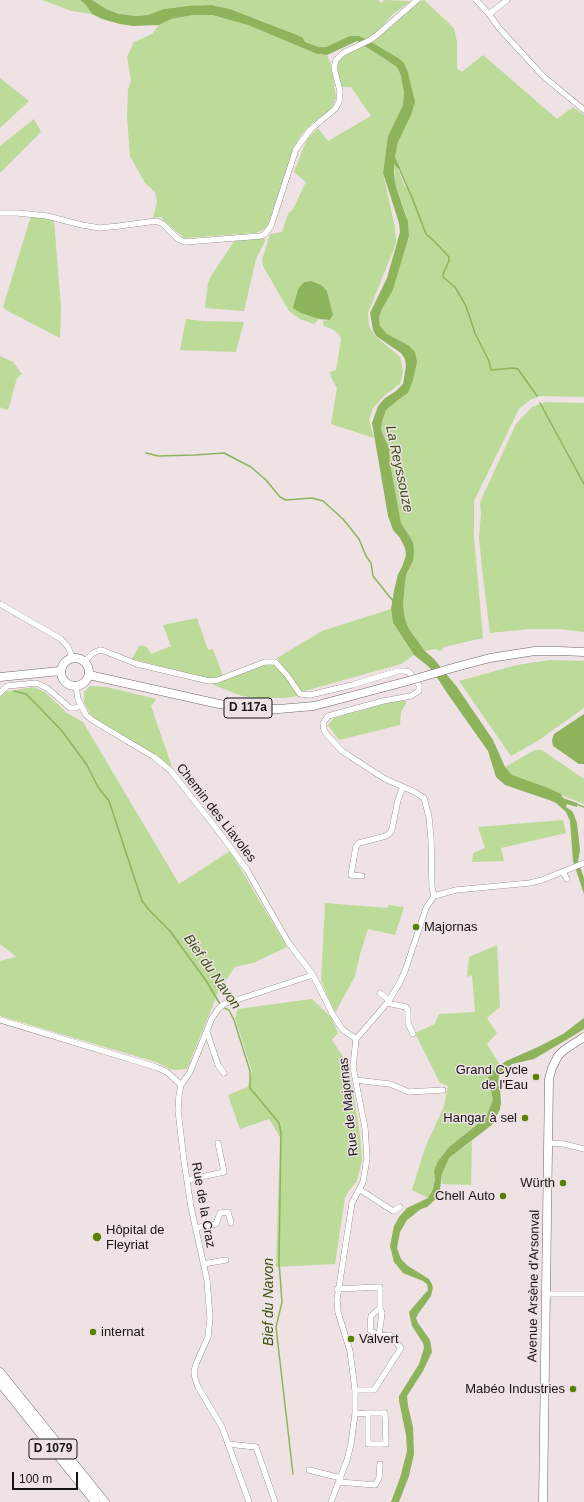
<!DOCTYPE html>
<html>
<head>
<meta charset="utf-8">
<style>
	body { margin:0 }
	#map { position:relative; width:584px; height:1502px; overflow:hidden; background:#eee2e4; font-family:Helvetica,sans-serif }
	canvas { display:block }
	.scale { position:absolute; left:12px; top:1472px; width:66px; height:18px; box-sizing:border-box; border:2px solid #181415; border-top:0; padding-left:5px; font-size:12px; line-height:14px; white-space:nowrap; color:#181415; -webkit-text-stroke:3px #eee2e4; paint-order:stroke }
</style>
</head>
<body>
<div id="map">
<canvas width="584" height="1502"></canvas>
<div class="scale">100 m</div>
</div>
<script>
const ctx = document.querySelector('canvas').getContext('2d');
ctx.lineJoin = 'round';
function fill(path, color) { ctx.fillStyle = color; ctx.fill(path, 'evenodd'); }
const poly = rows => new Path2D(rows.map(r => 'M' + r).join(''));
function strokePath(path, color, width, dash) { ctx.strokeStyle = color; ctx.lineWidth = width; ctx.lineCap = dash ? 'butt' : 'round'; ctx.setLineDash(dash || []); ctx.stroke(path); }
function write(font, color, halo, rows, align = 'center') {
  ctx.font = font + ' Helvetica,sans-serif'; ctx.lineWidth = 3; ctx.setLineDash([]); ctx.textBaseline = 'middle'; ctx.strokeStyle = halo; ctx.fillStyle = color; for (const [text, x, y, turn = 0] of rows) {
    ctx.save(); ctx.translate(x, y); ctx.rotate((+turn || 0) * Math.PI / 180); ctx.textAlign = isNaN(turn) ? turn : align; if (halo) ctx.strokeText(text, 0, 0); ctx.fillText(text, 0, 0); ctx.restore();
  }
}
const green = poly([
	[42,0,80,0,86,5,92,14,72,11],
	[92,0,378,0,381,3,384,0,411,1,392,15,379,30,366,39,359,36,326,47,319,47,305,42,279,28,230,9,212,5,175,7,148,15,138,16,119,14,106,9],
	[422,0,424,0,454,28,457,42,457,69,462,72,483,55,557,119,573,107,584,115,584,397,540,396,530,400,519,409,474,501,474,537,483,638,444,647,441,651,435,649,425,651,409,629,405,619,403,605,405,583,406,575,413,561,413,542,401,523,390,463,389,448,381,430,382,422,386,410,398,400,408,393,408,345,387,334,380,326,379,318,382,309,393,290,409,236,406,214,396,187,394,164,398,169,405,187,407,187,395,157,398,142,413,94,408,72,404,63,371,43,378,38],
	[193,15,212,15,248,25,317,54,327,55,330,62,333,76,336,98,331,109,311,124,302,134,293,149,267,227,261,231,255,233,184,238,163,220,162,217,153,218,157,202,155,192,145,183,130,156,127,117,128,90,131,80,127,57,134,42,152,34,159,25,171,19],
	[364,46,397,67,401,76,404,93,403,105,388,136,383,173,395,228,396,242,393,251,368,313,369,326,374,335,400,357,403,371,400,384,386,394,373,408,369,420,374,438,331,424,337,388,331,377,330,372,336,370,341,340,340,336,334,330,324,326,323,321,330,320,333,315,327,291,311,281,304,282,298,289,301,313,319,319,314,324,300,319,289,311,263,266,262,260,270,234,282,232,288,214,293,209,306,182,294,172,307,139,318,128,328,141,371,116,351,87,342,87,337,69,338,61,344,56],
	[0,78,29,101,0,128],
	[34,119,41,132,0,173,0,146],
	[31,216,54,220,61,308,60,338,6,310,3,307],
	[262,238,265,239,265,241,256,259,244,311,205,308,208,283,211,276,235,240],
	[186,319,203,321,244,322,236,352,180,350],
	[0,356,13,362,22,374,17,378,8,410,3,409,0,407],
	[546,402,584,403,584,632,559,629,529,629,490,633,482,568,479,537,481,514,480,502,516,424,532,407],
	[391,609,393,624,414,655,401,664,301,692,277,658,322,631],
	[197,618,208,650,213,649,223,676,210,679,132,659,132,658,140,645,147,647,151,654,171,646,163,625],
	[550,660,584,661,584,708,539,740,511,756,459,681,517,665],
	[264,664,276,665,298,694,298,696,283,698,255,698,242,696,214,685,213,683],
	[90,686,107,687,156,699,151,706,172,767,147,750,99,721,90,714,84,702,84,692],
	[33,687,45,692,67,713,83,722,179,884,230,851,287,947,253,963,235,967,219,990,187,1069,172,1070,156,1062,115,1050,0,1016,0,961,16,957,0,944,0,697,4,692],
	[399,700,407,701,401,712,400,725,339,740,328,725,334,718],
	[535,750,542,750,584,779,584,804,512,775,505,767],
	[563,820,566,833,501,848,504,861,472,862,473,853,485,848,478,827],
	[325,903,387,908,389,905,404,907,395,935,368,929,360,954,355,976,335,1013,321,981],
	[497,945,500,1007,487,1018,497,1033,487,1044,500,1065,491,1072,488,1078,493,1099,487,1115,483,1120,449,1147,438,1161,434,1171,435,1180,433,1189,428,1198,412,1190,425,1148,444,1106,448,1086,440,1083,415,1033,435,1024,439,1014,475,1012,472,975,467,977,469,957],
	[312,999,331,1017,338,1033,332,1040,349,1066,360,1135,362,1160,357,1181,348,1192,345,1198,335,1264,276,1267,280,1137,269,1119,240,1129,228,1095,248,1087,252,1071,235,1018,238,1009],
	[472,1141,471,1185,442,1184,442,1174,449,1158]
]);
const water = poly([
	[80,0,92,0,106,9,119,14,137,16,148,15,164,9,187,6,212,5,230,9,302,37,305,42,319,47,326,47,350,36,359,36,366,39,398,58,404,63,408,72,415,102,411,115,398,142,395,157,400,168,398,169,394,164,394,173,396,187,408,222,409,236,393,290,382,309,379,318,380,326,387,334,408,345,415,352,417,362,413,380,408,393,398,400,386,410,382,422,381,430,389,448,390,463,401,523,413,542,414,550,413,561,406,575,405,583,403,605,405,619,409,629,425,651,434,659,457,687,493,740,505,767,512,775,548,788,561,794,563,798,577,803,577,807,567,804,566,807,572,811,574,815,577,823,580,850,578,861,584,878,584,894,573,861,570,821,566,812,556,803,549,800,505,785,496,777,488,751,478,737,445,690,440,682,429,667,414,655,393,623,391,609,394,591,398,574,402,567,406,555,405,548,400,538,393,530,388,516,372,423,378,406,385,398,396,391,403,384,406,366,405,359,401,353,376,336,373,330,370,313,387,278,400,232,399,223,383,173,388,136,403,105,404,93,401,76,397,67,357,41,327,55,317,54,248,25,212,15,193,15,171,19,159,25,133,26,120,24,102,19,92,14,86,5],
	[311,281,321,285,327,291,333,315,330,320,319,319,301,313,293,308,298,289,304,282],
	[584,714,584,764,579,764,553,746,552,740,554,734],
	[584,1018,584,1029,573,1036,534,1059,512,1064,499,1076,498,1085,500,1088,501,1103,500,1109,493,1124,449,1158,442,1174,439,1196,427,1207,421,1209,407,1220,400,1232,397,1248,401,1259,408,1266,429,1279,432,1284,433,1288,431,1296,418,1314,416,1318,418,1323,430,1340,432,1352,423,1371,407,1396,408,1406,413,1427,414,1454,409,1476,399,1502,391,1502,400,1478,407,1451,406,1435,399,1401,399,1396,419,1364,424,1348,423,1343,412,1326,409,1312,428,1290,427,1284,423,1281,403,1273,394,1262,390,1246,394,1226,399,1217,407,1208,428,1198,433,1189,435,1180,434,1171,438,1161,449,1147,483,1120,487,1115,493,1099,488,1078,491,1072,506,1061,538,1047,563,1034]
]);
const stream = poly([
	[399,168,413,200,426,234,435,242,449,257,449,261,443,274,443,277,455,287,466,306,475,333,489,361,491,370,514,368,518,369,537,396],
	[540,403,584,484],
	[146,453,158,456,195,455,224,453,251,467,266,480,280,497,286,500,312,498,323,501,343,519,359,539,366,556,371,563,373,576,393,601],
	[14,691,26,694,38,706,62,731,87,765,98,787,109,801,142,901,150,911,170,931,207,982,220,1004],
	[576,804,584,807],
	[222,1007,229,1010,234,1020,250,1071,250,1088,279,1123,281,1133,279,1262,282,1302,276,1327,293,1474]
]);
const street = poly([
	[476,0,489,14,499,28,543,76,584,110],
	[489,14,507,0],
	[0,213,18,213,47,216,82,225,100,228,119,226,156,221,163,224,178,239,185,242,261,236,265,234,271,226,296,149,311,129,335,109,339,102,340,91,334,68,336,60,343,53,370,40,377,35,417,0],
	[0,604,61,639,68,647,72,657],
	[85,661,93,653,100,650,104,651,137,664,209,681,218,680,265,662,275,662,287,675,300,694,310,695,352,685,398,671,405,671,409,672,419,685,419,691,411,696,383,701,328,716,323,723,324,730,327,735,342,751,368,768,385,779,415,792,424,798,429,817,431,839,432,887,434,896],
	[76,686,78,699,86,715,92,720,154,757,164,765,171,771,216,828,247,870,288,942,313,975,332,1013,342,1029,356,1039],
	[0,693,7,686,36,683,47,688,70,708,75,708,81,706],
	[563,872,567,879],
	[362,876,351,875,356,846,359,843,386,836,390,833,392,829,398,800,403,787],
	[380,993,389,1000],
	[387,1003,406,1007,408,1011,408,1023,413,1034],
	[0,1020,156,1067,167,1072,181,1085],
	[207,1032,218,1065,224,1073],
	[355,1080,390,1084,409,1092,443,1090],
	[549,1143,564,1144,584,1149],
	[187,1180,224,1172,218,1143],
	[359,1189,393,1211,400,1207],
	[195,1228,216,1224,220,1213,228,1212,231,1223],
	[203,1264,226,1260],
	[337,1289,380,1287,380,1308,371,1316,370,1330,379,1336,390,1335,401,1348,374,1390,355,1390],
	[546,1294,584,1294],
	[379,1336,382,1313,380,1308],
	[355,1414,368,1413,385,1413,386,1444,368,1444,368,1413],
	[228,1444,256,1447,275,1502],
	[309,1470,341,1478],
	[339,1482,375,1485,379,1478,380,1464],
	[249,1502,222,1427,198,1387,195,1378,194,1372,196,1364,208,1337,210,1318,207,1280,191,1207,184,1161,178,1110,179,1095,181,1085,190,1072,212,1018,219,1008,224,1004,313,975],
	[331,1502,347,1460,351,1444,355,1414,355,1390,350,1351,338,1312,337,1300,352,1203,363,1182,367,1158,365,1128,353,1067,356,1039,388,1002,399,984,405,971,426,908,434,896,456,890,530,883,542,880,584,863]
]);
const secondary = poly([
	[543,1502,549,1079,552,1068,558,1056,564,1050,584,1037]
]);
const primary = poly([
	'61 672a14 14 0 1 1 28 0a14 14 0 1 1-28 0Z',
	[456,667,490,658,535,651,559,651,584,652],
	[89,675,219,704,260,709,279,709,314,706,408,681],
	[0,677,60,671],
	[0,1372,105,1502],
	[0,1383,95,1502]
]);
const primaryBridge = poly([
	[408,681,456,667]
]);
const markers = [
	[416,927,4,"#588001"],
	[536,1077,4,"#588001"],
	[525,1118,4,"#588001"],
	[563,1183,4,"#588001"],
	[503,1196,4,"#588001"],
	[97,1237,5,"#588001"],
	[93,1332,4,"#588001"],
	[351,1339,4,"#588001"],
	[573,1389,4,"#588001"]
];
const shields = [
	[248,708,48],
	[53,1449,48]
];
const shieldNames = [
	["D 117a",248,708],
	["D 1079",53,1449]
];
const streetNames = [
	["Chemin des Liavoles",216,813,52],
	["Rue de Majornas",349,1107,-96],
	["Rue de la Craz",203,1205,80],
	["Avenue Arsène d'Arsonval",534,1286,-89]
];
const poiNames = [
	["Majornas",424,927,"left"],
	["Grand Cycle",528,1070],
	["de l'Eau",528,1085],
	["Hangar à sel",517,1118],
	["Würth",555,1183],
	["Chell Auto",495,1196],
	["Hôpital de",106,1230,"left"],
	["Fleyriat",106,1245,"left"],
	["internat",101,1332,"left"],
	["Valvert",359,1339,"left"],
	["Mabéo Industries",565,1389]
];
const waterNames = [
	["La Reyssouze",399,469,78],
	["Bief du Navon",212,972,55],
	["Bief du Navon",269,1302,-90]
];
fill(green, '#bcda98');
fill(water, '#8eb45b');
strokePath(stream, '#8eb45b', 1.5);
strokePath(street, '#726869', 6);
strokePath(secondary, '#726869', 9);
strokePath(primary, '#726869', 9);
strokePath(street, '#fff', 5.5);
strokePath(secondary, '#fff', 8);
strokePath(primary, '#fff', 8);
strokePath(primaryBridge, '#726869', 9, []);
strokePath(primaryBridge, '#fff', 8);
for (const [x, y, r, color] of markers) { const dot = new Path2D(); dot.arc(x, y, r, 0, 2 * Math.PI); ctx.fillStyle = color; ctx.fill(dot); strokePath(dot, '#eee2e4', 1.5); }
for (const [x, y, w] of shields) { const box = new Path2D(); box.roundRect(x - w / 2, y - 10, w, 20, 3); ctx.fillStyle = '#eee2e4'; ctx.fill(box); strokePath(box, '#181415', 1); }
write('bold 12px', '#181415', null, shieldNames);
write('13px', '#181415', '#eee2e4', streetNames);
write('13px', '#181415', '#eee2e4', poiNames, 'right');
write('italic 14px', '#395111', '#eee2e4', waterNames);
</script>
</body>
</html>
